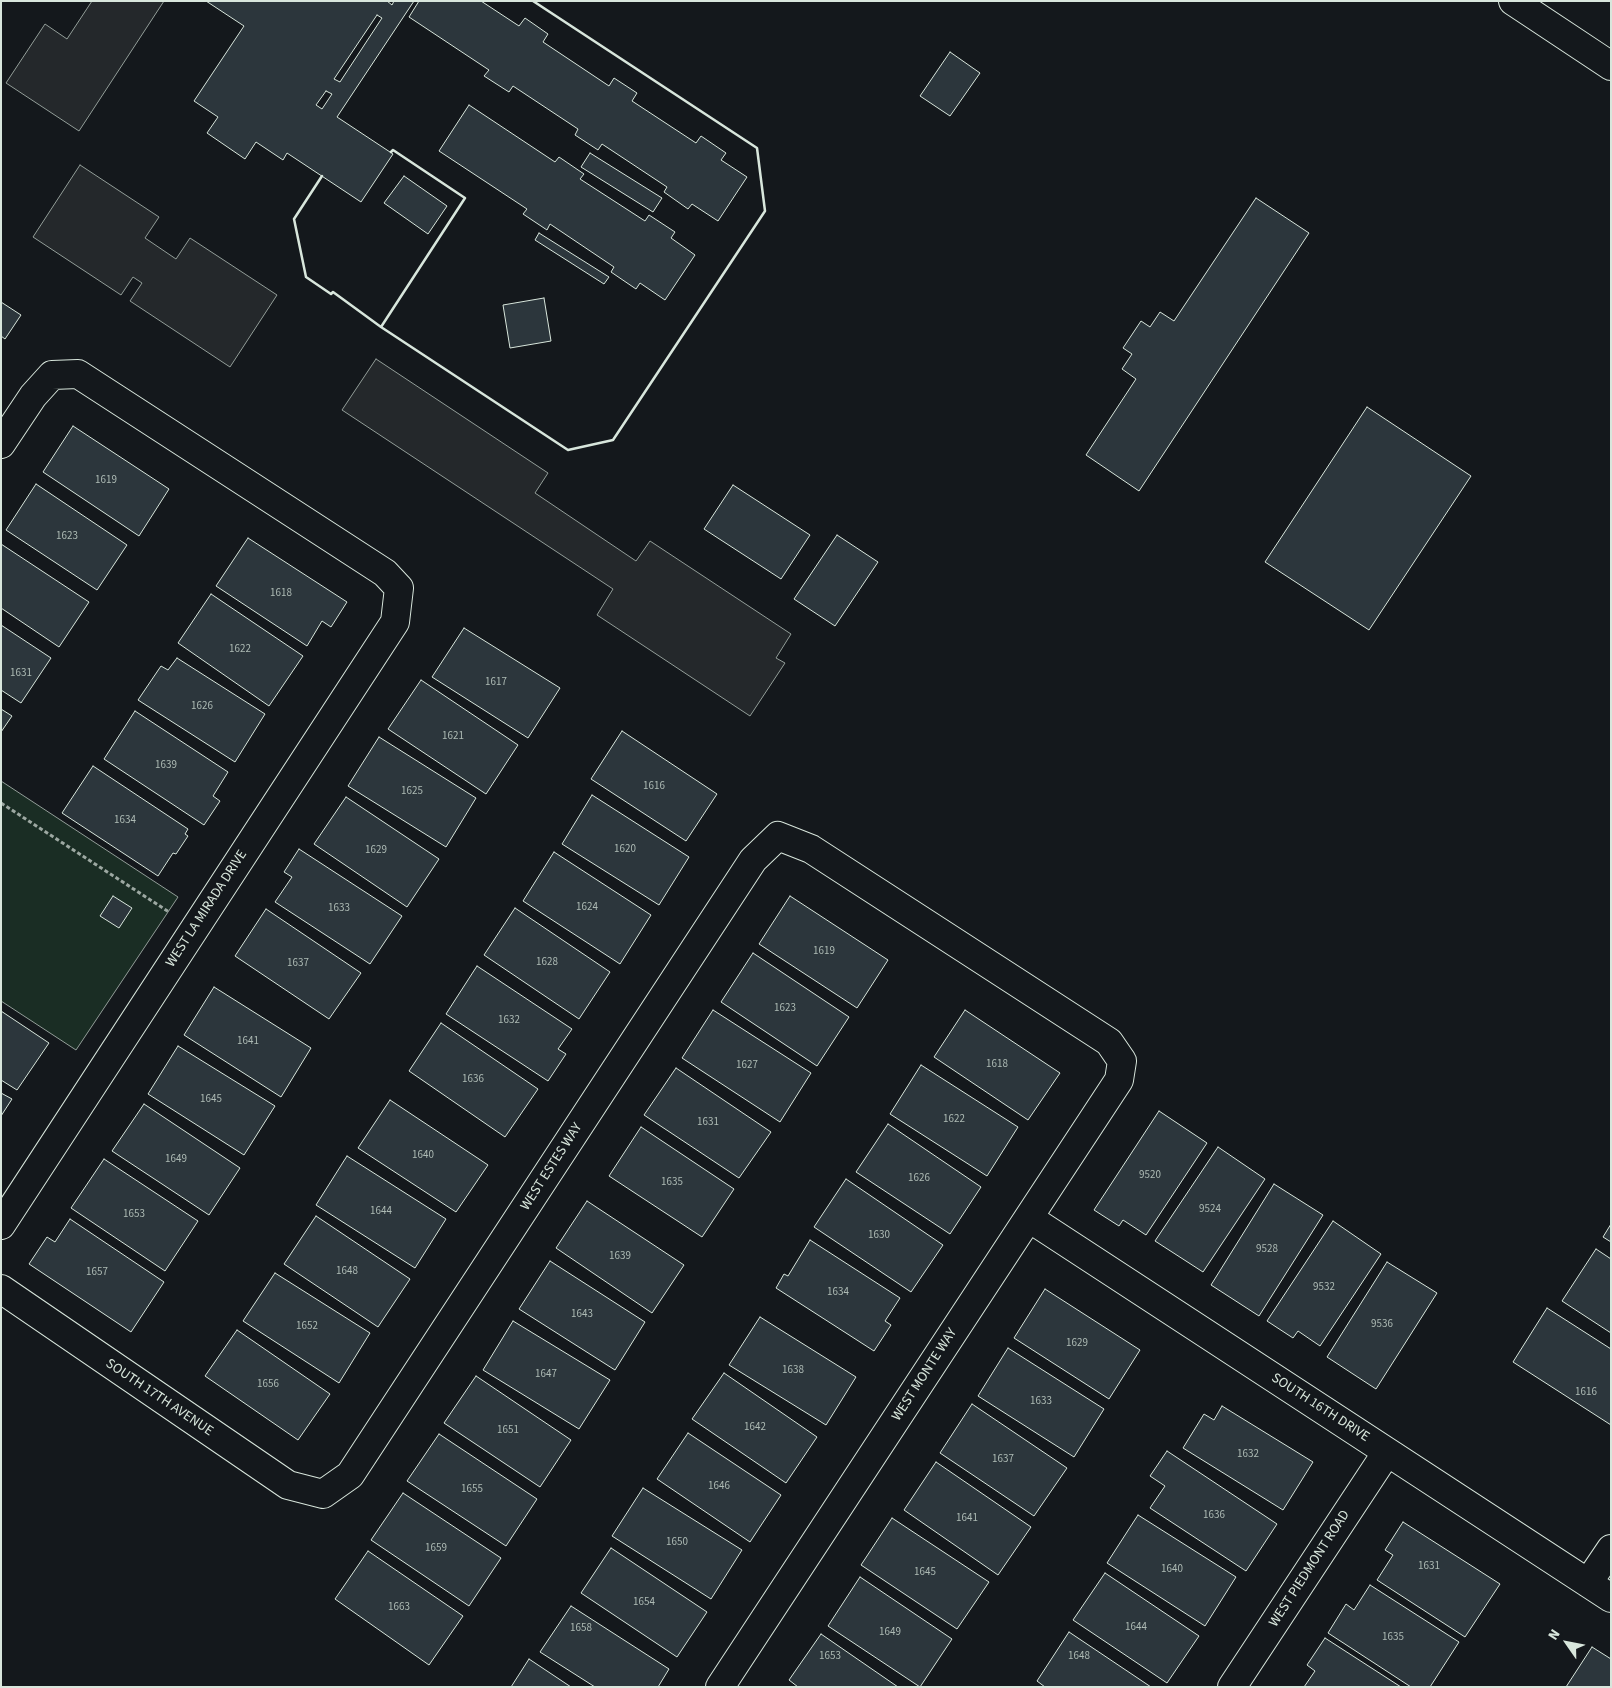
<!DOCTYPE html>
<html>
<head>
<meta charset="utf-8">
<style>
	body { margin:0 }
	#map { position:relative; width:1612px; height:1688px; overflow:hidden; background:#14181c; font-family:"Source Sans 3",sans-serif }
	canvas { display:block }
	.frame { position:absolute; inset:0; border:2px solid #d8e6dc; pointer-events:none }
	.north { position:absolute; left:1542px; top:1618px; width:50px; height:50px; -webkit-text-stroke:4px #14181c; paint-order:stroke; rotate:303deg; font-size:14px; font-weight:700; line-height:20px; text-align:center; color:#d8e6dc }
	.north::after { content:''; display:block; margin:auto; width:18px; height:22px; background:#d8e6dc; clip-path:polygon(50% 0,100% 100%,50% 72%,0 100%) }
</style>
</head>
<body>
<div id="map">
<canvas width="1612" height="1688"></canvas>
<div class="frame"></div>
<div class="north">N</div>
</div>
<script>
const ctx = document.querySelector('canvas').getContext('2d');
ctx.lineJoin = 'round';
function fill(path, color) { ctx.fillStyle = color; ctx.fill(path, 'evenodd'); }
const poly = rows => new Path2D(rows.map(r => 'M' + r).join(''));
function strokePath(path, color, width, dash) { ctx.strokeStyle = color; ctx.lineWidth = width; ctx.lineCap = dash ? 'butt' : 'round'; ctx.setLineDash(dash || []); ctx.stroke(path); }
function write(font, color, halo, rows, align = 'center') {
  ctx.font = font + ' "Source Sans 3",sans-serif'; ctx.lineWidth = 4; ctx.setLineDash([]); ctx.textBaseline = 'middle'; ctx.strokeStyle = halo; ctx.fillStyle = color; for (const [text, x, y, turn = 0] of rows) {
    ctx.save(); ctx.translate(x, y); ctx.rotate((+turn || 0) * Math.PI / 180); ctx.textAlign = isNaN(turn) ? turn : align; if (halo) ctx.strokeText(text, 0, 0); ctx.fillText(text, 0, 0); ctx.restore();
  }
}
const green = poly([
	[1,781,178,897,76,1050,1,1001,1,781]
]);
const parking = poly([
	[92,1,164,1,79,131,6,83,45,24,67,39,92,1],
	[80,165,159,217,145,238,176,259,190,238,277,295,230,367,130,301,142,283,133,277,121,295,33,237,80,165],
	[376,359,548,473,535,493,636,561,650,541,791,634,776,658,785,663,750,716,597,615,613,589,342,410,376,359]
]);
const building = poly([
	[206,1,387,1,392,5,394,1,414,1,337,117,393,154,361,202,287,153,283,160,256,142,245,159,207,133,218,117,194,101,244,26,206,1],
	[377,15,382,18,340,82,334,79,377,15],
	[326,91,332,94,322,109,316,105,326,91],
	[419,1,481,1,519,26,525,18,548,34,543,42,609,86,614,78,637,93,632,101,696,143,701,136,726,153,721,160,747,177,718,221,692,204,688,209,664,192,667,187,602,144,598,150,575,135,578,129,513,86,509,92,484,76,489,70,409,17,419,1],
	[950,52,980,73,950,116,920,96,950,52],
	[469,105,555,162,559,157,584,174,580,179,645,221,649,215,675,232,671,238,695,255,665,300,640,283,636,289,611,272,614,267,550,224,547,230,523,214,527,209,439,151,469,105],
	[590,153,662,198,653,212,581,167,590,153],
	[404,176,447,206,428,234,384,203,404,176],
	[1256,198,1309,233,1139,491,1086,455,1136,379,1122,369,1132,354,1123,348,1141,321,1150,327,1160,312,1174,321,1256,198],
	[539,233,609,277,604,284,535,240,539,233],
	[544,298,551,341,510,348,503,305,544,298],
	[1,302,21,315,5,339,1,336,1,302],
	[1367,407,1471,476,1369,630,1265,562,1367,407],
	[73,426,169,489,139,536,43,472,73,426],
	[36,484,127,545,97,590,6,530,36,484],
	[733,485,810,535,781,579,704,529,733,485],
	[837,535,878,562,835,626,794,599,837,535],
	[248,538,347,602,331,627,322,621,307,646,216,586,248,538],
	[1,544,89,602,59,647,1,608,1,544],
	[211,594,303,656,269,706,178,643,211,594],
	[1,625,51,658,21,703,1,690,1,625],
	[464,628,560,688,528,738,432,677,464,628],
	[177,658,265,714,235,762,138,700,161,666,168,670,177,658],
	[421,680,518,745,486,794,388,729,421,680],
	[1,709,12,716,1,732,1,709],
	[135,711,228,772,213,796,220,801,204,825,104,759,135,711],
	[622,731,717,794,686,841,591,779,622,731],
	[379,737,476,798,446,847,348,786,379,737],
	[93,766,188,829,185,834,188,836,176,854,173,853,158,876,62,813,93,766],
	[592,795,689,857,659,905,562,844,592,795],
	[346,797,439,859,407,907,314,844,346,797],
	[299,849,402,916,370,964,275,902,292,877,284,872,299,849],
	[554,852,651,915,620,964,523,901,554,852],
	[113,896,132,908,119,928,100,916,113,896],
	[790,896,888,960,857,1008,759,944,790,896],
	[515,908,610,972,579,1019,484,955,515,908],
	[266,909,361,973,329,1019,235,956,266,909],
	[753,953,849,1017,817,1066,721,1002,753,953],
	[477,966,572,1029,558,1049,566,1054,548,1081,446,1014,477,966],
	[214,987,311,1048,281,1097,184,1035,214,987],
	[713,1010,811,1073,780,1122,682,1058,713,1010],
	[965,1010,1060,1073,1028,1120,934,1057,965,1010],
	[1,1011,49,1043,17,1090,1,1080,1,1011],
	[441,1023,538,1089,505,1137,409,1071,441,1023],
	[178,1046,275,1106,244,1155,148,1094,178,1046],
	[921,1065,1018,1127,987,1176,890,1114,921,1065],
	[676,1068,771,1132,739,1178,644,1115,676,1068],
	[1,1093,12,1099,1,1116,1,1093],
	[390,1100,488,1165,456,1212,358,1148,390,1100],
	[144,1104,240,1168,209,1215,112,1151,144,1104],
	[1159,1111,1207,1143,1146,1235,1123,1220,1119,1226,1094,1210,1159,1111],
	[888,1124,981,1187,950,1234,856,1172,888,1124],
	[641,1127,734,1189,702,1237,609,1176,641,1127],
	[1218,1147,1265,1179,1203,1272,1155,1241,1218,1147],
	[347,1156,446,1219,415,1268,316,1205,347,1156],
	[104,1159,198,1221,165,1271,71,1208,104,1159],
	[846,1179,943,1245,911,1292,814,1227,846,1179],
	[1274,1184,1323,1215,1259,1316,1211,1285,1274,1184],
	[587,1201,684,1265,652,1313,556,1248,587,1201],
	[316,1216,410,1279,378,1327,284,1264,316,1216],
	[70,1219,164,1282,131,1332,29,1264,47,1237,55,1242,70,1219],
	[1333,1221,1381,1254,1320,1346,1298,1331,1293,1338,1267,1321,1333,1221],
	[1611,1224,1611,1242,1603,1237,1611,1224],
	[810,1240,900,1298,885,1321,891,1325,874,1351,776,1288,784,1274,788,1276,810,1240],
	[1596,1249,1611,1259,1611,1333,1562,1301,1596,1249],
	[550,1261,645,1322,615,1370,519,1309,550,1261],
	[1387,1262,1437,1293,1376,1389,1327,1357,1387,1262],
	[275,1273,370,1333,339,1383,243,1321,275,1273],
	[1045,1289,1140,1350,1109,1399,1014,1338,1045,1289],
	[1547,1308,1611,1349,1611,1425,1513,1362,1547,1308],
	[760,1317,856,1377,826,1425,729,1365,760,1317],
	[513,1321,610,1380,579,1429,483,1370,513,1321],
	[237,1330,330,1394,298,1440,205,1376,237,1330],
	[1008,1348,1104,1409,1074,1457,978,1396,1008,1348],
	[724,1373,817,1437,786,1483,692,1419,724,1373],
	[476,1376,571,1440,540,1487,444,1423,476,1376],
	[972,1404,1067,1468,1034,1516,940,1453,972,1404],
	[1222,1406,1313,1462,1283,1510,1183,1448,1204,1414,1214,1420,1222,1406],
	[688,1433,781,1495,750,1542,657,1479,688,1433],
	[439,1434,537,1499,506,1546,407,1481,439,1434],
	[1167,1451,1277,1524,1246,1571,1150,1508,1165,1486,1150,1476,1167,1451],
	[936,1462,1031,1527,998,1575,904,1510,936,1462],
	[643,1488,742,1550,711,1599,612,1536,643,1488],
	[403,1493,501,1558,469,1606,371,1540,403,1493],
	[1138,1515,1236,1577,1205,1626,1107,1563,1138,1515],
	[892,1518,989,1582,957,1629,861,1565,892,1518],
	[1403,1522,1500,1584,1465,1637,1377,1580,1393,1555,1385,1550,1403,1522],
	[611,1548,707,1612,677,1657,581,1593,611,1548],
	[368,1551,463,1616,429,1665,335,1599,368,1551],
	[1105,1573,1199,1636,1167,1683,1073,1620,1105,1573],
	[860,1577,952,1639,920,1687,828,1626,860,1577],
	[1370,1585,1459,1642,1430,1687,1411,1687,1328,1633,1346,1604,1354,1610,1370,1585],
	[571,1606,669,1669,658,1687,595,1687,540,1652,571,1606],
	[1069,1632,1151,1687,1045,1687,1037,1681,1069,1632],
	[821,1634,898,1687,798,1687,789,1680,821,1634],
	[1325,1638,1401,1687,1304,1687,1315,1671,1307,1665,1325,1638],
	[1592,1647,1611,1659,1611,1687,1566,1687,1592,1647],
	[529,1659,571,1687,511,1687,529,1659]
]);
const path = poly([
	[1,803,169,912]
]);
const minor = poly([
	[1513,1,1611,66],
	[1,444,33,396,52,375,78,374,385,573,399,588,395,622,1,1225],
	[1029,1218,1611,1598],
	[1,1289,288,1485,323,1494,350,1475,753,860,778,836,811,849,1109,1042,1122,1061,1119,1080,720,1687],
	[1588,1583,1611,1549],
	[1232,1687,1387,1452]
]);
const wall = poly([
	[322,176,294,219,306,277,331,294,333,292,344,300,381,327,568,450,613,440,765,211,757,148,533,1],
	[381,327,465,198,393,150,391,152]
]);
const numberNames = [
	["1619",106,481],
	["1623",67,537],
	["1618",281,594],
	["1622",240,650],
	["1631",21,674],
	["1617",496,683],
	["1626",202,707],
	["1621",453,737],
	["1639",166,766],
	["1616",654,787],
	["1625",412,792],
	["1634",125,821],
	["1620",625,850],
	["1629",376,851],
	["1624",587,908],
	["1633",339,909],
	["1619",824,952],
	["1628",547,963],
	["1637",298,964],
	["1623",785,1009],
	["1632",509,1021],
	["1641",248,1042],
	["1618",997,1065],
	["1627",747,1066],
	["1636",473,1080],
	["1645",211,1100],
	["1622",954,1120],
	["1631",708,1123],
	["1640",423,1156],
	["1649",176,1160],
	["9520",1150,1176],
	["1626",919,1179],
	["1635",672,1183],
	["9524",1210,1210],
	["1644",381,1212],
	["1653",134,1215],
	["1630",879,1236],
	["9528",1267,1250],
	["1639",620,1257],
	["1648",347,1272],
	["1657",97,1273],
	["9532",1324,1288],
	["1634",838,1293],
	["1643",582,1315],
	["9536",1382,1325],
	["1652",307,1327],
	["1629",1077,1344],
	["1638",793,1371],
	["1647",546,1375],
	["1656",268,1385],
	["1616",1586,1393],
	["1633",1041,1402],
	["1642",755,1428],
	["1651",508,1431],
	["1632",1248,1455],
	["1637",1003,1460],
	["1646",719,1487],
	["1655",472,1490],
	["1636",1214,1516],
	["1641",967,1519],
	["1650",677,1543],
	["1659",436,1549],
	["1631",1429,1567],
	["1640",1172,1570],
	["1645",925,1573],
	["1654",644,1603],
	["1663",399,1608],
	["1644",1136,1628],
	["1658",581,1629],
	["1649",890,1633],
	["1635",1393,1638],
	["1653",830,1657],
	["1648",1079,1657]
];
const streetNames = [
	["WEST LA MIRADA DRIVE",207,909,-57],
	["WEST ESTES WAY",552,1167,-57],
	["WEST MONTE WAY",925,1375,-57],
	["SOUTH 17TH AVENUE",159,1398,34],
	["SOUTH 16TH DRIVE",1320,1408,33],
	["WEST PIEDMONT ROAD",1310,1569,-57]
];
fill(green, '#1a2d24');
strokePath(green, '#939e99', 1);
fill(parking, '#24282b');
strokePath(parking, '#939e99', 1);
fill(building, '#2c363c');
strokePath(building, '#d8e6dc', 1);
strokePath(minor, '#d8e6dc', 30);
strokePath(path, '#9da8a2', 3, [4, 2.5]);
strokePath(minor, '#14181c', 28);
strokePath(wall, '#d8e6dc', 2.5);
write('11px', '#adbab4', null, numberNames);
write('14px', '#d8e6dc', '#14181c', streetNames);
</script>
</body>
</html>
